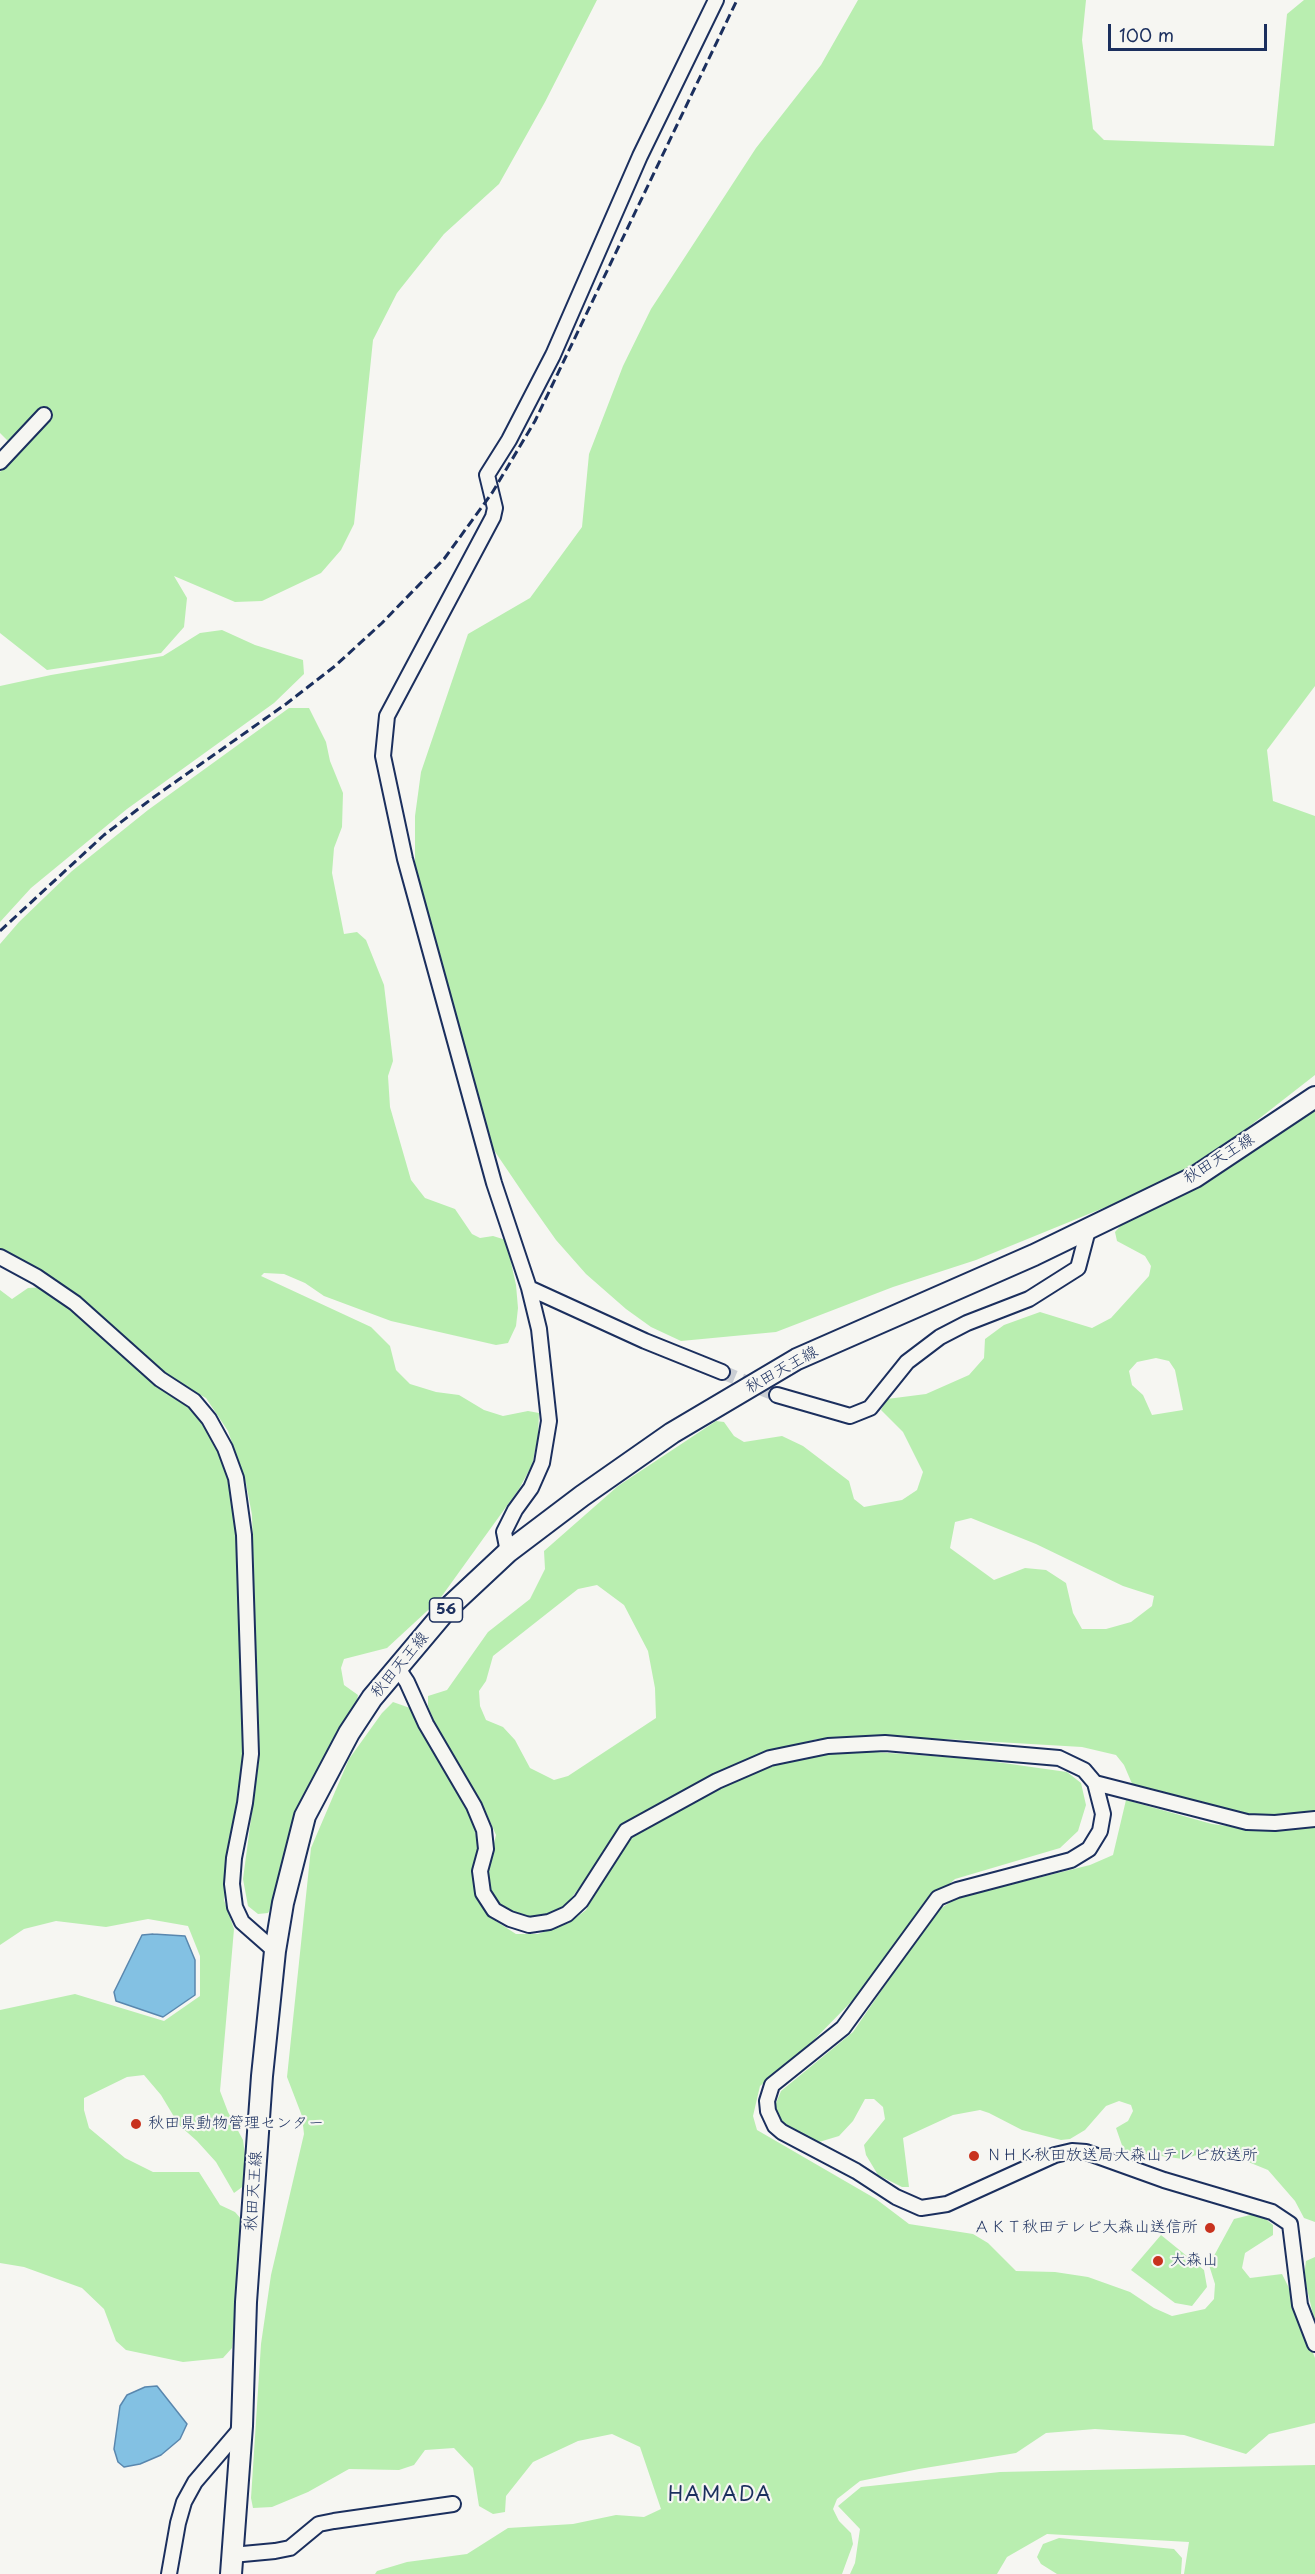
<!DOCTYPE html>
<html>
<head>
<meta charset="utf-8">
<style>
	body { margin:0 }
	#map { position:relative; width:1315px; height:2574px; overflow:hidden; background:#f6f6f2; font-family:"Playpen Sans",sans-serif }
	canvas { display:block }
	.scale { position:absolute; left:1108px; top:24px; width:159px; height:27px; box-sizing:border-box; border:3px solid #1b2f5e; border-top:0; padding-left:8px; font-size:18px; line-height:21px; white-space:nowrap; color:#1b2f5e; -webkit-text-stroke:4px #f6f6f2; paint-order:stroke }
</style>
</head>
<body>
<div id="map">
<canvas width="1315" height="2574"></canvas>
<div class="scale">100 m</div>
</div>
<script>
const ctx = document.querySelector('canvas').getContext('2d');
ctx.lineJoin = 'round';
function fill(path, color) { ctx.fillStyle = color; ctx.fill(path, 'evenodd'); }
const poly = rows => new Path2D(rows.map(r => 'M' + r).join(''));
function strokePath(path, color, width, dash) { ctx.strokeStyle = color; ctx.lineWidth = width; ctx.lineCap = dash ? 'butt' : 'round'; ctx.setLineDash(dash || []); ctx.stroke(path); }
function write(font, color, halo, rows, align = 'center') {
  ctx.font = font + ' "Playpen Sans","Klee One",sans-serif'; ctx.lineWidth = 4.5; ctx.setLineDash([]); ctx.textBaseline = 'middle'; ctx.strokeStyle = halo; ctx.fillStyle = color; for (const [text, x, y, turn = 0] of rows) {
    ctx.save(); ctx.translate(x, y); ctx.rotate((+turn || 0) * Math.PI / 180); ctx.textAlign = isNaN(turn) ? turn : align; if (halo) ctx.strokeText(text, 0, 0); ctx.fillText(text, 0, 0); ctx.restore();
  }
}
const green = poly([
	[0,0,597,0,545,102,499,184,444,234,397,293,373,340,354,524,341,550,321,573,262,601,235,602,174,576,187,598,184,627,161,653,47,670,0,633,0,472,18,451,0,433],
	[858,0,1086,0,1082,40,1093,129,1104,140,1274,146,1287,14,1304,0,1315,0,1315,686,1267,750,1273,801,1315,816,1315,1075,1242,1132,1193,1166,1150,1189,976,1260,893,1287,776,1332,681,1341,651,1327,626,1309,586,1274,556,1240,527,1199,481,1131,463,1099,422,943,415,881,415,816,421,772,468,634,530,598,582,527,589,454,623,366,651,309,756,148,821,65],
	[222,630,255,645,303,660,304,674,274,703,127,809,31,888,0,922,0,686,51,675,163,656,200,633],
	[289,708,309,708,326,742,330,761,343,793,342,827,334,848,332,873,344,934,357,932,366,940,384,985,393,1061,388,1076,390,1107,411,1180,425,1198,455,1209,472,1234,480,1238,493,1236,506,1240,516,1285,518,1308,516,1326,508,1343,496,1345,391,1321,324,1296,305,1283,284,1274,264,1273,261,1276,371,1327,390,1346,396,1370,410,1384,436,1392,459,1395,484,1410,503,1416,528,1411,539,1413,538,1437,532,1465,519,1489,439,1600,387,1648,344,1659,341,1668,344,1685,358,1695,356,1705,275,1901,268,1913,258,1914,248,1906,243,1879,259,1759,252,1515,246,1483,228,1431,206,1398,171,1379,82,1300,0,1248,0,944,19,922,72,871,148,810],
	[1315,1108,1315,1813,1268,1816,1230,1813,1133,1786,1124,1765,1116,1755,1082,1747,945,1739,817,1739,765,1753,636,1816,613,1836,585,1880,566,1905,552,1914,532,1917,507,1912,496,1903,486,1888,487,1872,496,1835,480,1799,451,1763,428,1706,428,1696,447,1690,488,1632,530,1599,545,1569,544,1551,618,1486,716,1421,724,1422,734,1436,744,1442,782,1436,803,1446,849,1481,854,1499,864,1507,902,1500,917,1490,923,1472,903,1432,881,1410,887,1399,926,1394,969,1375,984,1358,985,1339,1004,1325,1040,1312,1092,1328,1111,1318,1149,1276,1151,1266,1145,1256,1117,1241,1115,1232,1124,1222,1198,1186],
	[1156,1358,1169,1361,1175,1370,1183,1410,1152,1415,1143,1395,1132,1385,1129,1371,1137,1362],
	[971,1518,1036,1544,1123,1586,1154,1596,1152,1606,1131,1622,1106,1629,1082,1629,1073,1613,1066,1583,1046,1570,1025,1568,994,1580,950,1548,955,1522],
	[597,1585,624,1605,648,1651,655,1688,656,1718,568,1776,554,1780,530,1768,515,1740,503,1727,486,1720,480,1706,479,1691,486,1681,493,1656,578,1589],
	[44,1287,156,1385,193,1410,210,1431,226,1468,233,1497,240,1570,244,1762,224,1900,234,1929,220,2091,228,2112,243,2140,246,2162,245,2185,234,2193,216,2162,197,2141,179,2125,161,2095,144,2075,127,2077,84,2098,84,2110,89,2128,125,2158,153,2172,199,2172,220,2205,235,2212,242,2220,240,2272,232,2348,223,2358,183,2362,126,2350,116,2341,104,2309,82,2288,24,2267,0,2263,0,2010,75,1994,164,2021,200,1996,200,1956,188,1926,148,1919,106,1927,56,1921,24,1929,0,1945,0,1290,12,1299,28,1288],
	[393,1702,410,1708,473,1822,478,1846,473,1875,476,1890,488,1916,516,1934,538,1934,569,1923,586,1910,623,1846,641,1829,724,1786,783,1762,846,1750,975,1759,1067,1772,1081,1783,1086,1805,1078,1831,1060,1848,955,1879,917,1914,854,1999,806,2048,760,2086,753,2116,757,2130,876,2199,909,2224,973,2234,988,2243,1016,2271,1055,2272,1088,2277,1130,2292,1154,2308,1172,2316,1205,2309,1214,2299,1215,2284,1209,2265,1234,2219,1258,2213,1273,2225,1273,2235,1245,2253,1242,2268,1250,2278,1282,2274,1288,2286,1315,2358,1315,2423,1269,2434,1246,2454,1184,2435,1095,2429,1046,2433,1016,2453,919,2469,860,2481,837,2499,833,2509,839,2521,851,2533,853,2544,842,2574,375,2574,377,2571,407,2562,467,2554,508,2528,573,2524,616,2515,644,2517,661,2509,640,2447,612,2434,578,2441,533,2462,506,2496,505,2512,493,2514,479,2506,473,2468,454,2448,425,2450,414,2465,399,2470,349,2469,308,2492,272,2507,253,2508,251,2498,261,2344,271,2275,304,2134,302,2116,287,2077,311,1848,349,1759,382,1713],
	[1126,1800,1212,1824,1264,1831,1315,1826,1315,2222,1304,2218,1295,2201,1268,2170,1236,2157,1204,2153,1183,2159,1124,2151,1116,2128,1128,2121,1133,2111,1131,2105,1119,2101,1106,2106,1085,2130,1070,2139,1061,2140,1022,2130,989,2113,980,2110,953,2115,903,2138,909,2187,902,2187,878,2175,866,2155,864,2145,885,2119,883,2107,874,2099,865,2099,853,2121,839,2136,819,2142,799,2138,777,2121,774,2108,781,2091,853,2032,935,1912,957,1898,1090,1865,1113,1855],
	[1161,2235,1204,2270,1207,2287,1192,2306,1175,2303,1131,2270],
	[1315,2257,1315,2323,1304,2276,1306,2261],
	[1315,2465,1315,2574,1184,2574,1189,2542,1047,2534,1007,2557,997,2574,850,2574,855,2563,860,2529,838,2506,861,2487,1000,2472],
	[1059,2538,1174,2549,1182,2558,1181,2574,1057,2574,1041,2564,1037,2557,1043,2544]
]);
const water = poly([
	[153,1934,185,1936,195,1960,195,1995,163,2017,116,2001,114,1992,142,1935,153,1934],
	[157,2386,187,2424,180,2439,161,2455,140,2464,124,2467,118,2462,114,2449,120,2406,127,2395,145,2387,157,2386]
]);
const streetTunnel = poly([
	[722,1372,777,1395]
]);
const street = poly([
	[0,462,44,415],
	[0,1257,37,1277,75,1303,160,1379,194,1401,209,1419,225,1448,236,1478,244,1535,251,1754,245,1803,234,1858,232,1884,235,1907,242,1922,275,1951],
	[529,1288,645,1341,722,1372],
	[777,1395,850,1416,870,1408,907,1362,940,1337,967,1323,1029,1299,1078,1268,1088,1230],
	[508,1552,504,1532,515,1510,531,1488,542,1463,549,1421,539,1329,529,1288,494,1183,405,859,383,756,387,716,493,517,495,508,487,475,509,440,553,355,640,156,716,0],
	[397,1667,407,1682,426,1724,474,1806,484,1830,486,1849,480,1871,483,1893,494,1910,510,1919,529,1925,549,1922,567,1914,581,1901,626,1831,717,1781,770,1758,828,1746,885,1743,1059,1758,1084,1770,1095,1783,1103,1814,1100,1831,1089,1849,1071,1860,957,1890,938,1898,843,2028,772,2085,767,2101,768,2111,775,2126,782,2132,856,2171,896,2197,921,2208,947,2204,1055,2155,1072,2151,1086,2152,1164,2180,1272,2212,1290,2224,1300,2305,1315,2344],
	[1095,1783,1247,1822,1275,1823,1315,1819],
	[232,2555,275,2551,290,2548,319,2524,334,2521,453,2504],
	[169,2574,178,2523,184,2502,195,2482,242,2427]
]);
const primary = poly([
	[231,2574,242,2426,246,2302,262,2076,275,1951,283,1903,305,1816,349,1733,372,1698,447,1609,508,1552,582,1496,672,1433,797,1359,1034,1255,1195,1177,1315,1097]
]);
const rail = poly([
	[0,931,104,835,154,797,286,704,335,666,382,623,444,559,492,493,535,421,737,0]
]);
const markers = [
	[136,2124,6,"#c8321e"],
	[974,2156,6,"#c8321e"],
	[1210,2228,6,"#c8321e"],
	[1158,2261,6,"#c8321e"]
];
const shields = [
	[446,1610,33]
];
const shieldNames = [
	["56",446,1610]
];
const streetNames = [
	["秋田天王線",1219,1159,-32],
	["秋田天王線",782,1370,-29],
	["秋田天王線",400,1665,-50],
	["秋田天王線",254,2191,-86]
];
const poiNames = [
	["秋田県動物管理センター",148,2124],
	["ＮＨＫ秋田放送局大森山テレビ放送所",986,2156],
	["ＡＫＴ秋田テレビ大森山送信所",1198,2228,"right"],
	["大森山",1170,2261]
];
const quarterNames = [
	["HAMADA",720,2495]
];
fill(green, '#b9eeb0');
fill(water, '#83c1e3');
strokePath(water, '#5987ae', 1.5);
strokePath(streetTunnel, '#caced4', 14, [14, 7]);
strokePath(street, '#1b2f5e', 18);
strokePath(primary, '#1b2f5e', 24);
strokePath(street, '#f6f6f2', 14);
strokePath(primary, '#f6f6f2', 20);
strokePath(rail, '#1b2f5e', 3, [9, 4.5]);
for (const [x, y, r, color] of markers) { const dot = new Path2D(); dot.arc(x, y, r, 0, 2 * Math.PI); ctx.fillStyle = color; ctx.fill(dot); strokePath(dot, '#f6f6f2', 2); }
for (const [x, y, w] of shields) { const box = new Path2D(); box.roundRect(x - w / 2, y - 12, w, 24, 4.5); ctx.fillStyle = '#f6f6f2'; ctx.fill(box); strokePath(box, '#1b2f5e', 1.5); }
write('bold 15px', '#1b2f5e', null, shieldNames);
write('16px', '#1b2f5e', '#f6f6f2', streetNames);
write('16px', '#1b2f5e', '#f6f6f2', poiNames, 'left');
ctx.letterSpacing = '1.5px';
write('20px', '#1b2f5e', '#f6f6f2', quarterNames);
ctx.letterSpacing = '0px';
</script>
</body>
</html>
